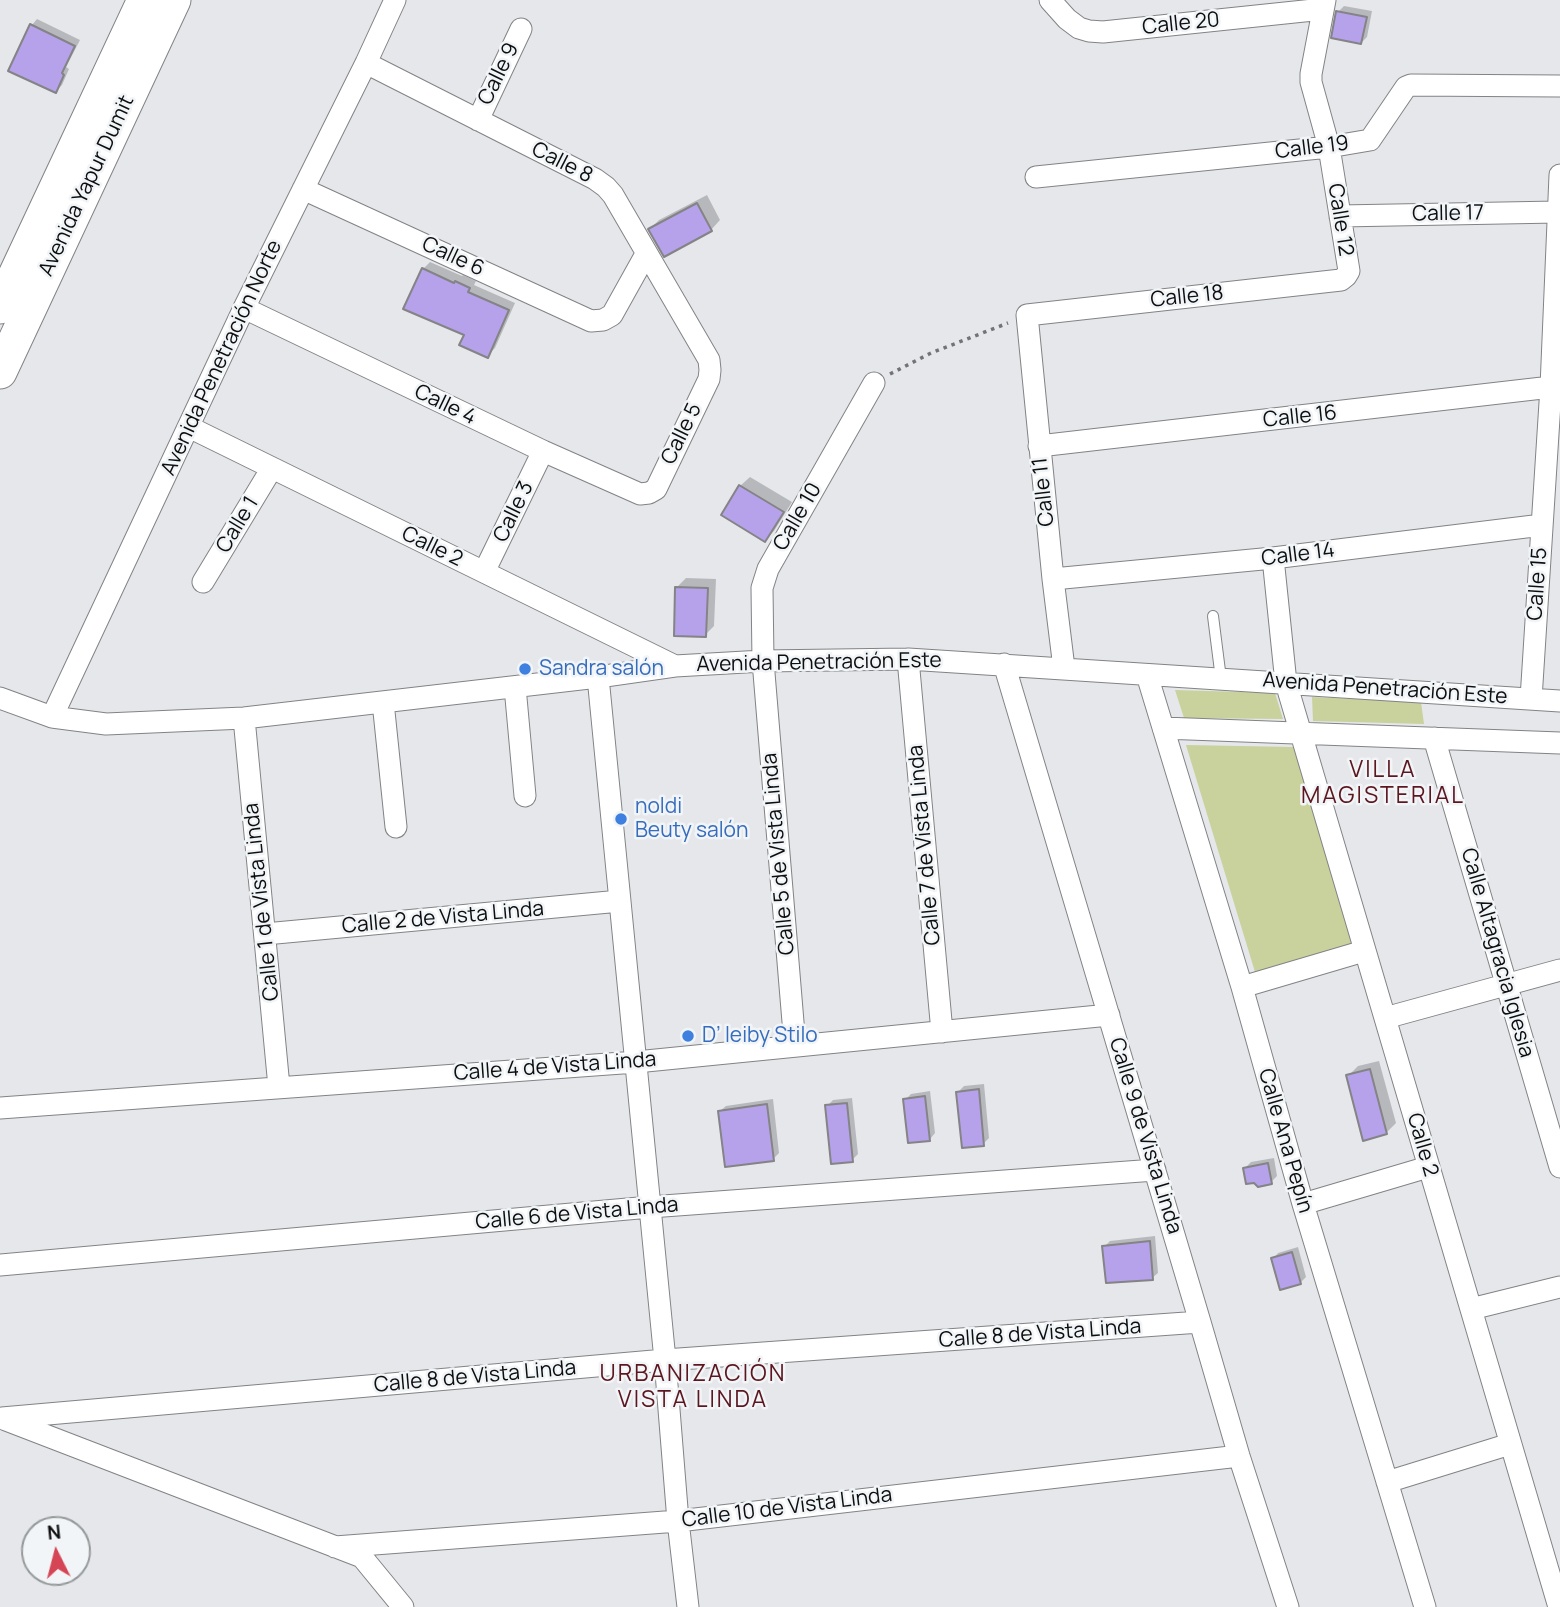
<!DOCTYPE html>
<html>
<head>
<meta charset="utf-8">
<style>
	body { margin:0 }
	#map { position:relative; width:1560px; height:1607px; overflow:hidden; background:#e5e7ea; font-family:Manrope,sans-serif }
	canvas { display:block }
	.north { position:absolute; left:21px; top:1516px; width:70px; height:70px; box-sizing:border-box; background:#f2f5f7; border:2px solid #96999a; border-radius:50%; rotate:354deg; font-size:19px; font-weight:700; line-height:28px; text-align:center; color:#0d0e0f }
	.north::after { content:''; display:block; margin:auto; width:24px; height:32px; background:#d54555; clip-path:polygon(50% 0,100% 100%,50% 72%,0 100%) }
</style>
</head>
<body>
<div id="map">
<canvas width="1560" height="1607"></canvas>
<div class="north">N</div>
</div>
<script>
const ctx = document.querySelector('canvas').getContext('2d');
ctx.lineJoin = 'round';
function fill(path, color) { ctx.fillStyle = color; ctx.fill(path, 'evenodd'); }
const poly = rows => new Path2D(rows.map(r => 'M' + r).join(''));
function strokePath(path, color, width, dash) { ctx.strokeStyle = color; ctx.lineWidth = width; ctx.lineCap = dash ? 'butt' : 'round'; ctx.setLineDash(dash || []); ctx.stroke(path); }
function write(font, color, halo, rows, align = 'center') {
  ctx.font = font + ' Manrope,sans-serif'; ctx.lineWidth = 5; ctx.setLineDash([]); ctx.textBaseline = 'middle'; ctx.strokeStyle = halo; ctx.fillStyle = color; for (const [text, x, y, turn = 0] of rows) {
    ctx.save(); ctx.translate(x, y); ctx.rotate((+turn || 0) * Math.PI / 180); ctx.textAlign = isNaN(turn) ? turn : align; if (halo) ctx.strokeText(text, 0, 0); ctx.fillText(text, 0, 0); ctx.restore();
  }
}
const green = poly([
	[1175,690,1275,693,1283,719,1184,718],
	[1312,697,1421,702,1424,724,1313,721],
	[1186,745,1294,747,1353,946,1255,972]
]);
const shadow = poly([
	[1344,6,1372,11,1367,37,1361,43,1338,12],
	[37,19,80,40,66,67,69,69,62,85,56,91,10,70,32,25],
	[707,195,720,220,711,230,650,229,659,220],
	[430,262,462,276,463,275,476,281,474,285,515,303,495,348,488,355,466,334,423,269],
	[750,477,792,502,774,531,765,540,740,486],
	[686,578,716,579,714,626,705,635,677,587],
	[1379,1061,1396,1123,1386,1133,1348,1076,1358,1066],
	[984,1084,989,1138,983,1144,958,1092,964,1086],
	[930,1091,935,1133,930,1139,905,1100,911,1094],
	[852,1098,858,1154,852,1160,827,1106,833,1100],
	[773,1099,779,1153,773,1159,720,1111,726,1106],
	[1274,1158,1277,1176,1271,1182,1245,1168,1251,1162],
	[1155,1236,1158,1273,1152,1278,1104,1247,1110,1241],
	[1298,1247,1306,1277,1300,1283,1273,1259,1278,1253]
]);
const building = poly([
	[1336,11,1367,17,1361,44,1331,38,1336,11],
	[30,24,75,46,62,73,64,75,56,93,8,71,30,24],
	[697,203,712,231,664,257,648,229,697,203],
	[422,268,454,283,455,281,470,288,468,292,509,310,488,358,459,345,464,335,403,309,422,268],
	[739,485,784,512,765,542,721,515,739,485],
	[675,587,708,588,706,637,674,636,675,587],
	[1370,1069,1387,1134,1363,1141,1346,1075,1370,1069],
	[979,1089,984,1146,962,1148,956,1092,979,1089],
	[925,1096,930,1141,908,1143,903,1099,925,1096],
	[847,1103,853,1162,831,1164,825,1105,847,1103],
	[767,1104,774,1161,725,1167,718,1111,767,1104],
	[1268,1163,1272,1184,1258,1187,1254,1183,1246,1184,1243,1168,1268,1163],
	[1150,1241,1153,1280,1106,1283,1102,1246,1150,1241],
	[1292,1252,1301,1284,1280,1290,1271,1258,1292,1252]
]);
const path = poly([
	[890,374,931,353,1008,323]
]);
const lane = poly([
	[1213,616,1221,679]
]);
const street = poly([
	[1050,0,1067,19,1079,28,1089,31,1103,32,1323,9],
	[478,120,521,29],
	[1036,177,1329,147,1370,140,1406,87,1411,85,1560,86],
	[303,189,591,321,603,320,612,315,646,254],
	[1340,216,1557,212],
	[244,308,543,451,640,494,649,493,656,489,709,379,710,370,709,360,613,195,606,187,595,179,366,63],
	[189,427,675,666],
	[1039,446,1551,387,1560,388],
	[1273,558,1286,683,1559,1607],
	[484,572,543,451],
	[1053,579,1273,558,1542,525],
	[203,582,272,468],
	[908,659,942,1032],
	[1004,664,1200,1322,1239,1456,1288,1607],
	[1064,668,1053,579,1027,315,1341,280,1346,276,1349,271,1329,147,1311,82,1311,74,1325,0],
	[1147,675,1242,987,1303,1204,1425,1607],
	[598,677,665,1360,678,1521,688,1607],
	[515,687,525,796],
	[0,698,52,717,106,724,244,718,598,677,675,666,763,661,908,659,1560,701],
	[1531,699,1551,387,1560,175],
	[383,702,396,827],
	[52,717,244,308,366,63,395,0],
	[244,718,279,1087],
	[1163,728,1560,743],
	[1434,738,1560,1167],
	[265,934,620,901],
	[1242,987,1364,951],
	[1385,1018,1560,970],
	[795,1046,763,661,762,588,768,569,874,383],
	[0,1108,636,1062,1109,1015],
	[1303,1204,1428,1167],
	[0,1265,650,1207,1155,1170],
	[1471,1309,1560,1287],
	[2,1418,665,1360,1200,1322],
	[6,1420,362,1557,403,1607],
	[1387,1482,1510,1444],
	[335,1547,678,1521,1239,1456]
]);
const primary = poly([
	[0,307,144,0],
	[0,372,174,0]
]);
const markers = [
	[525,669,7,"#3f7fe0"],
	[621,819,7,"#3f7fe0"],
	[688,1036,7,"#3f7fe0"]
];
const streetNames = [
	["Calle 20",1181,24,-6],
	["Calle 9",499,74,-64],
	["Calle 19",1312,148,-7],
	["Calle 8",562,163,27],
	["Avenida Yapur Dumit",87,186,-65],
	["Calle 17",1448,214,-1],
	["Calle 12",1340,220,81],
	["Calle 6",453,257,25],
	["Calle 18",1187,297,-6],
	["Avenida Penetración Norte",222,358,-65],
	["Calle 4",445,405,26],
	["Calle 16",1300,417,-6],
	["Calle 5",682,434,-64],
	["Calle 11",1044,492,-96],
	["Calle 3",514,512,-64],
	["Calle 10",798,517,-60],
	["Calle 1",238,525,-59],
	["Calle 2",432,547,26],
	["Calle 14",1298,555,-7],
	["Calle 15",1538,584,-86],
	["Avenida Penetración Este",819,663,-1],
	["Avenida Penetración Este",1385,689,4],
	["Calle 7 de Vista Linda",925,845,-95],
	["Calle 5 de Vista Linda",779,854,-95],
	["Calle 1 de Vista Linda",262,902,-96],
	["Calle 2 de Vista Linda",443,918,-5],
	["Calle Altagracia Iglesia",1497,953,74],
	["Calle 4 de Vista Linda",555,1067,-4],
	["Calle 9 de Vista Linda",1145,1136,73],
	["Calle Ana Pepín",1285,1141,74],
	["Calle 2",1422,1145,74],
	["Calle 6 de Vista Linda",577,1214,-5],
	["Calle 8 de Vista Linda",1040,1334,-4],
	["Calle 8 de Vista Linda",475,1377,-5],
	["Calle 10 de Vista Linda",787,1508,-7]
];
const shopNames = [
	["Sandra salón",539,669],
	["noldi",635,807],
	["Beuty salón",635,831],
	["D’ leiby Stilo",702,1036]
];
const neighbourhoodNames = [
	["VILLA",1383,771],
	["MAGISTERIAL",1383,797],
	["URBANIZACIÓN",693,1375],
	["VISTA LINDA",693,1401]
];
fill(green, '#c9d29d');
fill(shadow, '#0003');
fill(building, '#b6a1eb');
strokePath(building, '#848386', 2);
strokePath(lane, '#818385', 12);
strokePath(street, '#818385', 23);
strokePath(primary, '#818385', 35);
strokePath(path, '#727375', 3.5, [3.5, 5]);
strokePath(lane, '#fff', 10);
strokePath(street, '#fff', 21);
strokePath(primary, '#fff', 33);
for (const [x, y, r, color] of markers) { const dot = new Path2D(); dot.arc(x, y, r, 0, 2 * Math.PI); ctx.fillStyle = color; ctx.fill(dot); strokePath(dot, '#f2f5f7', 2.5); }
write('21px', '#0d0e0f', '#f2f5f7', streetNames);
write('21px', '#366cbe', '#f2f5f7', shopNames, 'left');
ctx.letterSpacing = '2px';
write('23px', '#5c161f', '#f2f5f7', neighbourhoodNames);
ctx.letterSpacing = '0px';
</script>
</body>
</html>
